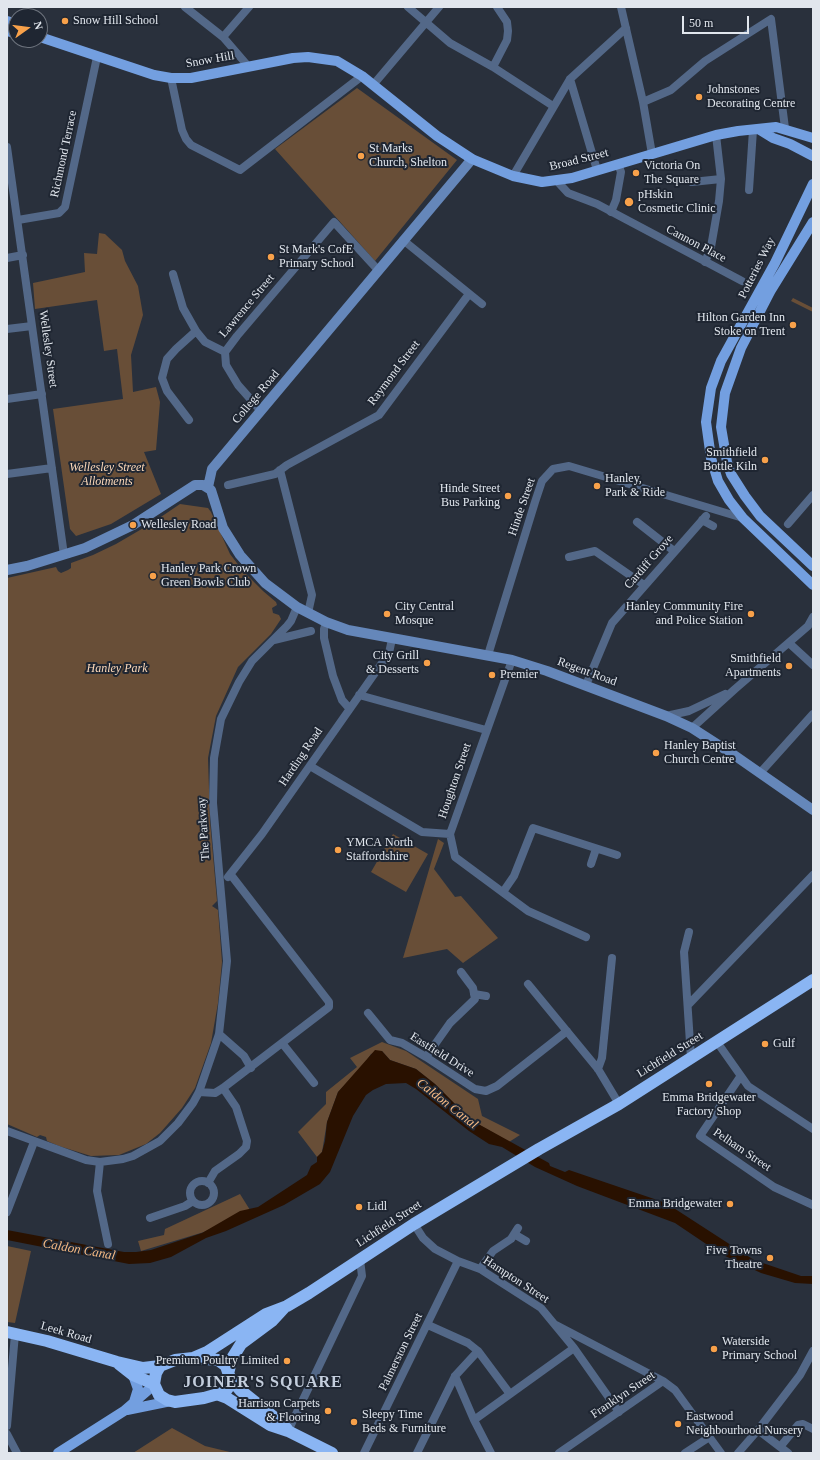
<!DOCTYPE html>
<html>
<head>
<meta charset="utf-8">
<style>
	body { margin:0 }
	#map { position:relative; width:820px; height:1460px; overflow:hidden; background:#29303c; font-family:"Times New Roman",serif }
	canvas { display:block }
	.frame { position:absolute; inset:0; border:8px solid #e1e6ed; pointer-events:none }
	.north { position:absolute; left:8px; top:8px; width:40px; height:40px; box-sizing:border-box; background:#1f2632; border:1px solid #6d737d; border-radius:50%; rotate:76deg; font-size:11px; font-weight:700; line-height:16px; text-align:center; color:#e1e6ed }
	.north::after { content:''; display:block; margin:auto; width:14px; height:18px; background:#f8a14a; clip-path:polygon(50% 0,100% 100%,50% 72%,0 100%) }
	.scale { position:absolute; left:682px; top:16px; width:67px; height:18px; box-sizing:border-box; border:2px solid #e1e6ed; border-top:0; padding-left:5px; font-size:12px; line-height:14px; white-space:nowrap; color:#e1e6ed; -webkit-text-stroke:3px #1f2632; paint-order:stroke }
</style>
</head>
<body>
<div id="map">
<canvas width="820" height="1460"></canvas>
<div class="frame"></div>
<div class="north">N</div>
<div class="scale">50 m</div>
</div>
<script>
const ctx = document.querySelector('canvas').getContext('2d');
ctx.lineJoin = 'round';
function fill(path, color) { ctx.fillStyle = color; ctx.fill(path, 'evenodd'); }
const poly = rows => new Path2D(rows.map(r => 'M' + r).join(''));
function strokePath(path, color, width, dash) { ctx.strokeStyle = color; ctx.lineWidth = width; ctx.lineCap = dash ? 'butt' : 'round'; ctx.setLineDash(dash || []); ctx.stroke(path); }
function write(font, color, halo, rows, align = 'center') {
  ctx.font = font + ' "Times New Roman",serif'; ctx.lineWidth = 4; ctx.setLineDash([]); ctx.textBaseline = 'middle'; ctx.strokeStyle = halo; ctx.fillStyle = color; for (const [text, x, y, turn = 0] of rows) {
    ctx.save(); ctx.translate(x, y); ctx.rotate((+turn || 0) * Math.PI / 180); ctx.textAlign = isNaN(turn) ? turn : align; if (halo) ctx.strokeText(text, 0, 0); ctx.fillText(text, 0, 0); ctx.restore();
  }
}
const green = poly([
	[357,88,457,160,375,261,275,149],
	[99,233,105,234,122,250,125,261,138,286,143,315,131,355,133,392,156,387,160,402,156,450,144,452,161,494,111,524,76,536,70,529,53,409,123,399,117,349,104,351,97,300,35,309,33,283,85,272,84,253,97,254],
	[793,298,813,308,813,312,791,301],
	[180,504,208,508,211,512,230,554,243,571,263,591,276,602,277,605,272,608,273,613,279,615,281,619,271,634,238,667,216,716,208,758,210,821,217,901,212,906,218,910,222,962,218,1003,211,1043,195,1088,182,1108,160,1133,146,1144,119,1155,91,1156,59,1146,47,1141,46,1137,40,1135,37,1137,7,1124,7,578,56,567,58,571,61,573,68,570,71,568,71,563,93,555,116,544,152,523],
	[393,834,428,854,406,892,371,872],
	[438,839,444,843,434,869,455,897,461,896,498,938,463,963,447,949,403,958],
	[382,1042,406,1051,478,1099,482,1116,520,1135,509,1142,471,1120,435,1084,416,1069,390,1060,382,1051,371,1054,363,1066,338,1092,327,1122,322,1152,317,1157,298,1132,326,1104,326,1092,357,1067,350,1058],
	[240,1194,250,1210,204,1232,141,1251,138,1241,164,1235,165,1229],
	[7,1246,31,1251,15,1323,7,1322],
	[172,1428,205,1446,234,1453,133,1453]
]);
const water = poly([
	[375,1050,382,1051,390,1060,416,1069,435,1084,471,1120,549,1163,550,1166,565,1172,569,1170,666,1203,754,1260,801,1276,813,1276,813,1284,795,1283,761,1273,721,1254,675,1223,577,1186,535,1167,502,1147,489,1144,469,1131,416,1089,406,1083,386,1084,373,1090,366,1095,353,1116,330,1172,320,1184,284,1205,226,1231,206,1238,171,1257,150,1263,129,1264,7,1240,7,1230,124,1252,136,1252,151,1250,202,1233,240,1211,258,1207,307,1175,311,1166,317,1162,317,1157,322,1152,325,1141,327,1122,338,1092]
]);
const street = poly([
	[185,7,223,37,248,66],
	[408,7,450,43,493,67,553,106],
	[621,7,643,102,652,154],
	[223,37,249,7],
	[493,67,507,40,508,31,507,22,497,7],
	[171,78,182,130,186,139,191,145,240,170,362,76],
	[570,79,597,170],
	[373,85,439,7],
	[643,102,671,90,705,61,771,19,785,128],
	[7,147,64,555],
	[513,176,570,79,626,28],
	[557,181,568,193,597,204,742,281],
	[692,182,721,179],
	[749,190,753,130],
	[611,212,616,200,621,172,618,164],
	[18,220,59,213,65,207,97,57],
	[403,240,482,304],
	[7,258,23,255],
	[705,262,711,247,719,201,721,179,716,135],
	[173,274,183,308,196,331,205,342,225,352],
	[7,329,32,326],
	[7,399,42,394],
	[261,411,238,385,226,365,225,352,237,336,334,222,378,270],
	[189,420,167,391,162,378,167,359,176,349,196,331],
	[280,470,312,595,308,613],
	[7,474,52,468],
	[228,485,275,474,287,465,379,415,469,294],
	[702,520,713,526],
	[637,522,674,551],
	[788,524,813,495],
	[569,557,595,551,644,585],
	[326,622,324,629,324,638,333,676,342,700,349,708],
	[274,640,311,631],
	[789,643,813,665],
	[488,655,535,502,542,481,553,469,569,466,743,518],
	[512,660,450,834,455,857,528,911,586,937],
	[586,685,612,623,706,516],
	[359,695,486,730],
	[666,716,689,711,725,694],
	[692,728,735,689,808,626,813,617],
	[310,766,422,832,450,834],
	[760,773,813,714],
	[591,864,596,849],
	[228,877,262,834,389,653,392,639],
	[503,892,514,876,533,828,617,855],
	[689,932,684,952,691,1058],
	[528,984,598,1069,619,1104],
	[474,994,486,996],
	[689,1004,813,875],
	[368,1013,390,1040,402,1043,426,1057,475,1089,486,1091,497,1086,567,1031],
	[219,1034,244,1056,251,1068],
	[717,1042,748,1086,813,1129],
	[282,1043,314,1083],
	[426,1057,450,1023,475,999,473,988,461,972],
	[598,1069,602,1058,612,958],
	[740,1077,700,1136,774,1187,813,1205],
	[199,1092,215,1093,223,1088,329,1007,329,1002,231,875],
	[7,1131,86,1160,100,1162,123,1159,133,1156,160,1141,178,1123,193,1103,199,1092,219,1034,227,961,213,803,214,758,221,719,239,682,252,661,287,626,291,621,297,607],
	[100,1162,97,1191,108,1244],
	'190 1193a12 12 0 1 1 24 0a12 12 0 1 1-24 0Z',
	[208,1183,215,1171,239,1154,246,1147,247,1141,236,1107,223,1088],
	[7,1212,34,1142],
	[150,1218,185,1206,193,1201],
	[414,1224,423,1238,435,1249,458,1261,480,1269,541,1308,574,1348,619,1412],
	[514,1234,526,1241],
	[480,1269,493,1251,511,1239,518,1228],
	[428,1325,468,1343,478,1351,510,1394],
	[556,1325,663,1381],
	[455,1376,474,1420,491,1453],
	[474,1420,574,1348],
	[7,1426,15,1334],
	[758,1430,788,1453],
	[288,1431,362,1276,360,1260],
	[7,1434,17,1453],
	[780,1447,798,1425,803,1424,813,1429],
	[364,1453,458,1261],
	[417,1453,455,1376,478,1351],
	[559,1453,663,1381,675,1390,721,1453],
	[685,1453,708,1438],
	[738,1453,758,1430,800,1375,813,1351]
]);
const secondary = poly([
	[208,487,212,469,472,159],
	[7,570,27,566,85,548,133,525,195,485,203,485,211,490,223,528,240,555,265,583,297,607,326,622,348,630,512,660,547,671,666,716,692,728,734,755,813,810]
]);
const primary = poly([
	[7,21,16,24],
	[7,31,16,33],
	[40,37,154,75,171,78,191,78,293,58,308,57,337,61,362,76,437,136,472,159,513,176,542,182,572,178,716,135,738,131,776,127,813,138],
	[760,130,773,138,790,144,813,156],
	[813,184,775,263,721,361,711,388,706,422,711,458,718,481,729,500,743,518,813,585],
	[813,222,771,290,741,348,725,393,721,427,727,462,731,474,745,496,760,516,813,566],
	[133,1375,138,1389,134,1402],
	[127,1410,171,1401],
	[58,1453,124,1411,154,1385]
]);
const highway = poly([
	[7,1332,47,1341,117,1362,143,1368,160,1366],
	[193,1358,207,1352,266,1314,287,1306,309,1293,414,1224,539,1149,619,1104,813,980],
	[193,1358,218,1360,226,1366,230,1378,228,1388,225,1392,204,1398,175,1402,167,1400,159,1395,154,1384,156,1373,160,1366,175,1360,193,1358],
	[119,1364,133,1375,154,1384],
	[229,1370,231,1360,241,1344,272,1321,284,1308],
	[230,1378,240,1390,275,1418,287,1429],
	[219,1395,227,1398,270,1425,288,1431,332,1453]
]);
const markers = [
	[65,21,4,"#f8a14a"],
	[699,97,4,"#f8a14a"],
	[361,156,4,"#f8a14a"],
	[636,173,4,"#f8a14a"],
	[629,202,5,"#f8a14a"],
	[271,257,4,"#f8a14a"],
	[793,325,4,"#f8a14a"],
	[765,460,4,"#f8a14a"],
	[597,486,4,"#f8a14a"],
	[508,496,4,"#f8a14a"],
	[133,525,4,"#f8a14a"],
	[153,576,4,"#f8a14a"],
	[387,614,4,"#f8a14a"],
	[751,614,4,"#f8a14a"],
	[427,663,4,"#f8a14a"],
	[789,666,4,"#f8a14a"],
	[492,675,4,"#f8a14a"],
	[656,753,4,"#f8a14a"],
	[338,850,4,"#f8a14a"],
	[765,1044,4,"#f8a14a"],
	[709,1084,4,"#f8a14a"],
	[730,1204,4,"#f8a14a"],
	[359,1207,4,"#f8a14a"],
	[770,1258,4,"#f8a14a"],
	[714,1349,4,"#f8a14a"],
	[287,1361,4,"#f8a14a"],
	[328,1411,4,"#f8a14a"],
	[354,1422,4,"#f8a14a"],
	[678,1424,4,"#f8a14a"]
];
const poiNames = [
	["Snow Hill School",73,21],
	["Johnstones",707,90],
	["Decorating Centre",707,104],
	["St Marks",369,149],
	["Church, Shelton",369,163],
	["Victoria On",644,166],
	["The Square",644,180],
	["pHskin",638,195],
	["Cosmetic Clinic",638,209],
	["St Mark's CofE",279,250],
	["Primary School",279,264],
	["Hilton Garden Inn",785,318,"right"],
	["Stoke on Trent",785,332,"right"],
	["Smithfield",757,453,"right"],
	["Bottle Kiln",757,467,"right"],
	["Hanley,",605,479],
	["Park & Ride",605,493],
	["Hinde Street",500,489,"right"],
	["Bus Parking",500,503,"right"],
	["Wellesley Road",141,525],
	["Hanley Park Crown",161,569],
	["Green Bowls Club",161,583],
	["City Central",395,607],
	["Mosque",395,621],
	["Hanley Community Fire",743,607,"right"],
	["and Police Station",743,621,"right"],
	["City Grill",419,656,"right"],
	["& Desserts",419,670,"right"],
	["Smithfield",781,659,"right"],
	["Apartments",781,673,"right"],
	["Premier",500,675],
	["Hanley Baptist",664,746],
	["Church Centre",664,760],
	["YMCA North",346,843],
	["Staffordshire",346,857],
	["Gulf",773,1044],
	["Emma Bridgewater",709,1098,"center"],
	["Factory Shop",709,1112,"center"],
	["Emma Bridgewater",722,1204,"right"],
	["Lidl",367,1207],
	["Five Towns",762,1251,"right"],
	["Theatre",762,1265,"right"],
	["Waterside",722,1342],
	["Primary School",722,1356],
	["Premium Poultry Limited",279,1361,"right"],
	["Harrison Carpets",320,1404,"right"],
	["& Flooring",320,1418,"right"],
	["Sleepy Time",362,1415],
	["Beds & Furniture",362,1429],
	["Eastwood",686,1417],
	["Neighbourhood Nursery",686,1431]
];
const streetNames = [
	["Snow Hill",210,60,-10],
	["Richmond Terrace",64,154,-78],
	["Broad Street",579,160,-14],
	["Cannon Place",696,244,28],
	["Potteries Way",757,268,-63],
	["Lawrence Street",247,306,-50],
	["Wellesley Street",48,349,82],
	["Raymond Street",394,373,-53],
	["College Road",256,397,-50],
	["Hinde Street",522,507,-71],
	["Cardiff Grove",649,562,-49],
	["Regent Road",587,672,20],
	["Harding Road",301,757,-56],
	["Houghton Street",455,781,-71],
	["The Parkway",204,829,-94],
	["Eastfield Drive",442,1055,32],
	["Lichfield Street",670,1055,-32],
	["Pelham Street",742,1150,34],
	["Lichfield Street",389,1224,-33],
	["Hampton Street",516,1280,33],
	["Leek Road",66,1333,16],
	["Palmerston Street",401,1352,-64],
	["Franklyn Street",623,1395,-34]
];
const parkNames = [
	["Wellesley Street",107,468],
	["Allotments",107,482],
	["Hanley Park",117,669]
];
const waterNames = [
	["Caldon Canal",447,1104,38],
	["Caldon Canal",79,1250,10]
];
const districtNames = [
	["JOINER'S SQUARE",263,1383]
];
fill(green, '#684e37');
fill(water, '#291100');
strokePath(street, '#536888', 8);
strokePath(secondary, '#6587ba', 10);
strokePath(primary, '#739fe0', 10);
strokePath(highway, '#8ab5f3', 12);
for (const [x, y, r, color] of markers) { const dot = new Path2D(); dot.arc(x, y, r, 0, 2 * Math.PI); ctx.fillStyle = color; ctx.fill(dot); strokePath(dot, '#1f2632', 1.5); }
write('12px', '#e1e6ed', '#1f2632', poiNames, 'left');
write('12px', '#e1e6ed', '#1f2632', streetNames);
write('italic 12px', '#fdd9b9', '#1f2632', parkNames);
write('italic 13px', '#f4b984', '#1f2632', waterNames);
ctx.letterSpacing = '1px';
write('bold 16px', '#c4cedd', '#1f2632', districtNames);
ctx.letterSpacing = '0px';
</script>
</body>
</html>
